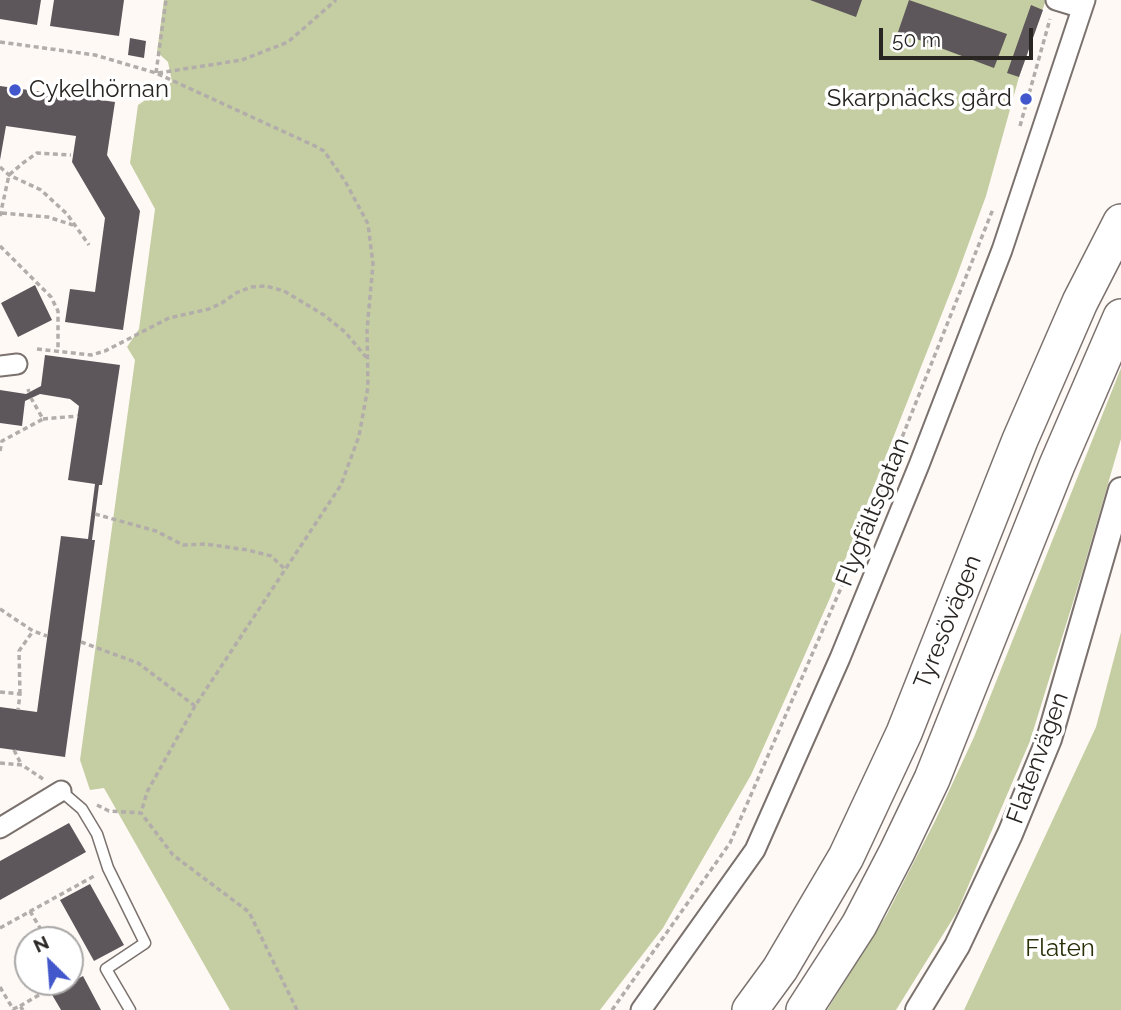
<!DOCTYPE html>
<html>
<head>
<meta charset="utf-8">
<style>
	body { margin:0 }
	#map { position:relative; width:1121px; height:1010px; overflow:hidden; background:#fff9f6; font-family:Raleway,sans-serif }
	canvas { display:block }
	.north { position:absolute; left:14px; top:926px; width:70px; height:70px; box-sizing:border-box; background:#fff; border:2px solid #a9a8a7; border-radius:50%; rotate:335deg; font-size:19px; font-weight:700; line-height:28px; text-align:center; color:#292523 }
	.north::after { content:''; display:block; margin:auto; width:24px; height:32px; background:#4257cb; clip-path:polygon(50% 0,100% 100%,50% 72%,0 100%) }
	.scale { position:absolute; left:879px; top:28px; width:154px; height:32px; box-sizing:border-box; border:4px solid #292523; border-top:0; padding-left:9px; font-size:21px; line-height:24px; white-space:nowrap; color:#292523; -webkit-text-stroke:5px #fff; paint-order:stroke }
</style>
</head>
<body>
<div id="map">
<canvas width="1121" height="1010"></canvas>
<div class="north">N</div>
<div class="scale">50 m</div>
</div>
<script>
const ctx = document.querySelector('canvas').getContext('2d');
ctx.lineJoin = 'round';
function fill(path, color) { ctx.fillStyle = color; ctx.fill(path, 'evenodd'); }
const poly = rows => new Path2D(rows.map(r => 'M' + r).join(''));
function strokePath(path, color, width, dash) { ctx.strokeStyle = color; ctx.lineWidth = width; ctx.lineCap = dash ? 'butt' : 'round'; ctx.setLineDash(dash || []); ctx.stroke(path); }
function write(font, color, halo, rows, align = 'center') {
  ctx.font = font + ' Raleway,sans-serif'; ctx.lineWidth = 7; ctx.setLineDash([]); ctx.textBaseline = 'middle'; ctx.strokeStyle = halo; ctx.fillStyle = color; for (const [text, x, y, turn = 0] of rows) {
    ctx.save(); ctx.translate(x, y); ctx.rotate((+turn || 0) * Math.PI / 180); ctx.textAlign = isNaN(turn) ? turn : align; if (halo) ctx.strokeText(text, 0, 0); ctx.fillText(text, 0, 0); ctx.restore();
  }
}
const green = poly([
	[164,0,1046,0,1019,77,986,196,956,278,830,598,787,695,751,775,663,928,600,1010,230,1010,104,788,90,790,80,760,135,360,127,347,139,329,155,209,130,163,138,105,172,82,168,62,157,52],
	[1121,368,1121,439,1082,573,1030,741,957,912,896,1010,827,1010,886,916,935,821,974,737],
	[1121,632,1121,1010,964,1010,1096,727]
]);
const building = poly([
	[0,0,41,0,37,25,0,19],
	[54,0,124,0,119,36,50,26],
	[810,0,862,0,856,17],
	[909,0,1007,34,994,68,898,32],
	[1031,5,1043,10,1019,77,1007,73],
	[130,38,146,41,144,58,128,55],
	[0,86,115,102,107,155,140,211,123,330,65,322,70,289,95,292,105,218,72,162,76,136,6,126,0,160],
	[35,285,52,320,18,337,1,303],
	[45,355,120,365,102,485,99,485,92,540,95,540,65,757,0,748,0,707,37,712,61,536,88,539,95,484,68,480,79,406,70,399,40,394,25,401,22,426,0,423,0,390,26,394,41,386],
	[69,823,86,852,0,900,0,861],
	[90,884,124,945,94,961,60,900],
	[83,976,101,1010,61,1010,51,993]
]);
const path = poly([
	[0,42,95,55,156,73,315,146,324,151,345,181,368,224,373,264,367,330,368,387,359,436,341,485,195,706,147,792,141,813],
	[156,73,166,0],
	[158,73,242,60,288,42,336,0],
	[1020,126,1050,19],
	[0,167,9,175,41,190,67,214,89,245],
	[2,213,48,217,73,225],
	[0,216,9,175,23,163,37,153,71,155],
	[0,246,51,297,58,311,58,351],
	[37,349,91,355,105,351,169,318,209,309,222,303,236,293,251,287,266,286,284,291,324,315,345,332,366,357],
	[28,389,29,392],
	[43,419,78,416],
	[0,451,2,441,43,419,31,398],
	[95,514,156,531,183,545,205,544,248,550,271,556,286,570],
	[0,609,33,631,47,636],
	[81,642,138,663,195,706],
	[0,692,20,694,18,710],
	[20,694,19,651,33,631],
	[14,750,21,764],
	[0,763,22,765,43,779],
	[97,805,109,811,141,813,173,855,249,912,297,1010],
	[30,911,47,940],
	[0,928,96,875],
	[0,987,13,1009,20,1006,23,1010],
	[20,1006,61,982],
	[612,1010,730,843,854,558,993,209]
]);
const service = poly([
	[61,791,82,809,97,834,108,868,145,943,106,969,130,1010]
]);
const minor = poly([
	[1056,0,1082,8],
	[0,366,17,364],
	[0,828,61,791],
	[641,1010,755,850,840,658,919,465,1002,250,1085,0]
]);
const tertiary = poly([
	[918,1010,957,946,1010,834,1049,739,1121,490]
]);
const motorway = poly([
	[750,1010,780,969,846,857,904,733,1020,440,1080,302,1121,222],
	[804,1010,859,925,897,852,932,779,1057,465,1121,317]
]);
const markers = [
	[15,90,7,"#4257cb"],
	[1026,99,7,"#4257cb"]
];
const poiNames = [
	["Cykelhörnan",29,90],
	["Skarpnäcks gård",1012,99,"right"]
];
const streetNames = [
	["Flygfältsgatan",873,512,-68],
	["Tyresövägen",948,622,-68],
	["Flatenvägen",1038,758,-70]
];
const parkNames = [
	["Flaten",1060,949]
];
fill(green, '#c5cea2');
fill(building, '#5d565b');
strokePath(service, '#7b726e', 13);
strokePath(minor, '#7b726e', 23);
strokePath(tertiary, '#7b726e', 28);
strokePath(motorway, '#7b726e', 38);
strokePath(path, '#b2adaa', 3.5, [5, 3.5]);
strokePath(service, '#fff', 10);
strokePath(minor, '#fff', 19);
strokePath(tertiary, '#fff', 24);
strokePath(motorway, '#fff', 35);
for (const [x, y, r, color] of markers) { const dot = new Path2D(); dot.arc(x, y, r, 0, 2 * Math.PI); ctx.fillStyle = color; ctx.fill(dot); strokePath(dot, '#fff', 2.5); }
write('24px', '#292523', '#fff', poiNames, 'left');
write('24px', '#292523', '#fff', streetNames);
write('24px', '#282e05', '#fff', parkNames);
</script>
</body>
</html>
